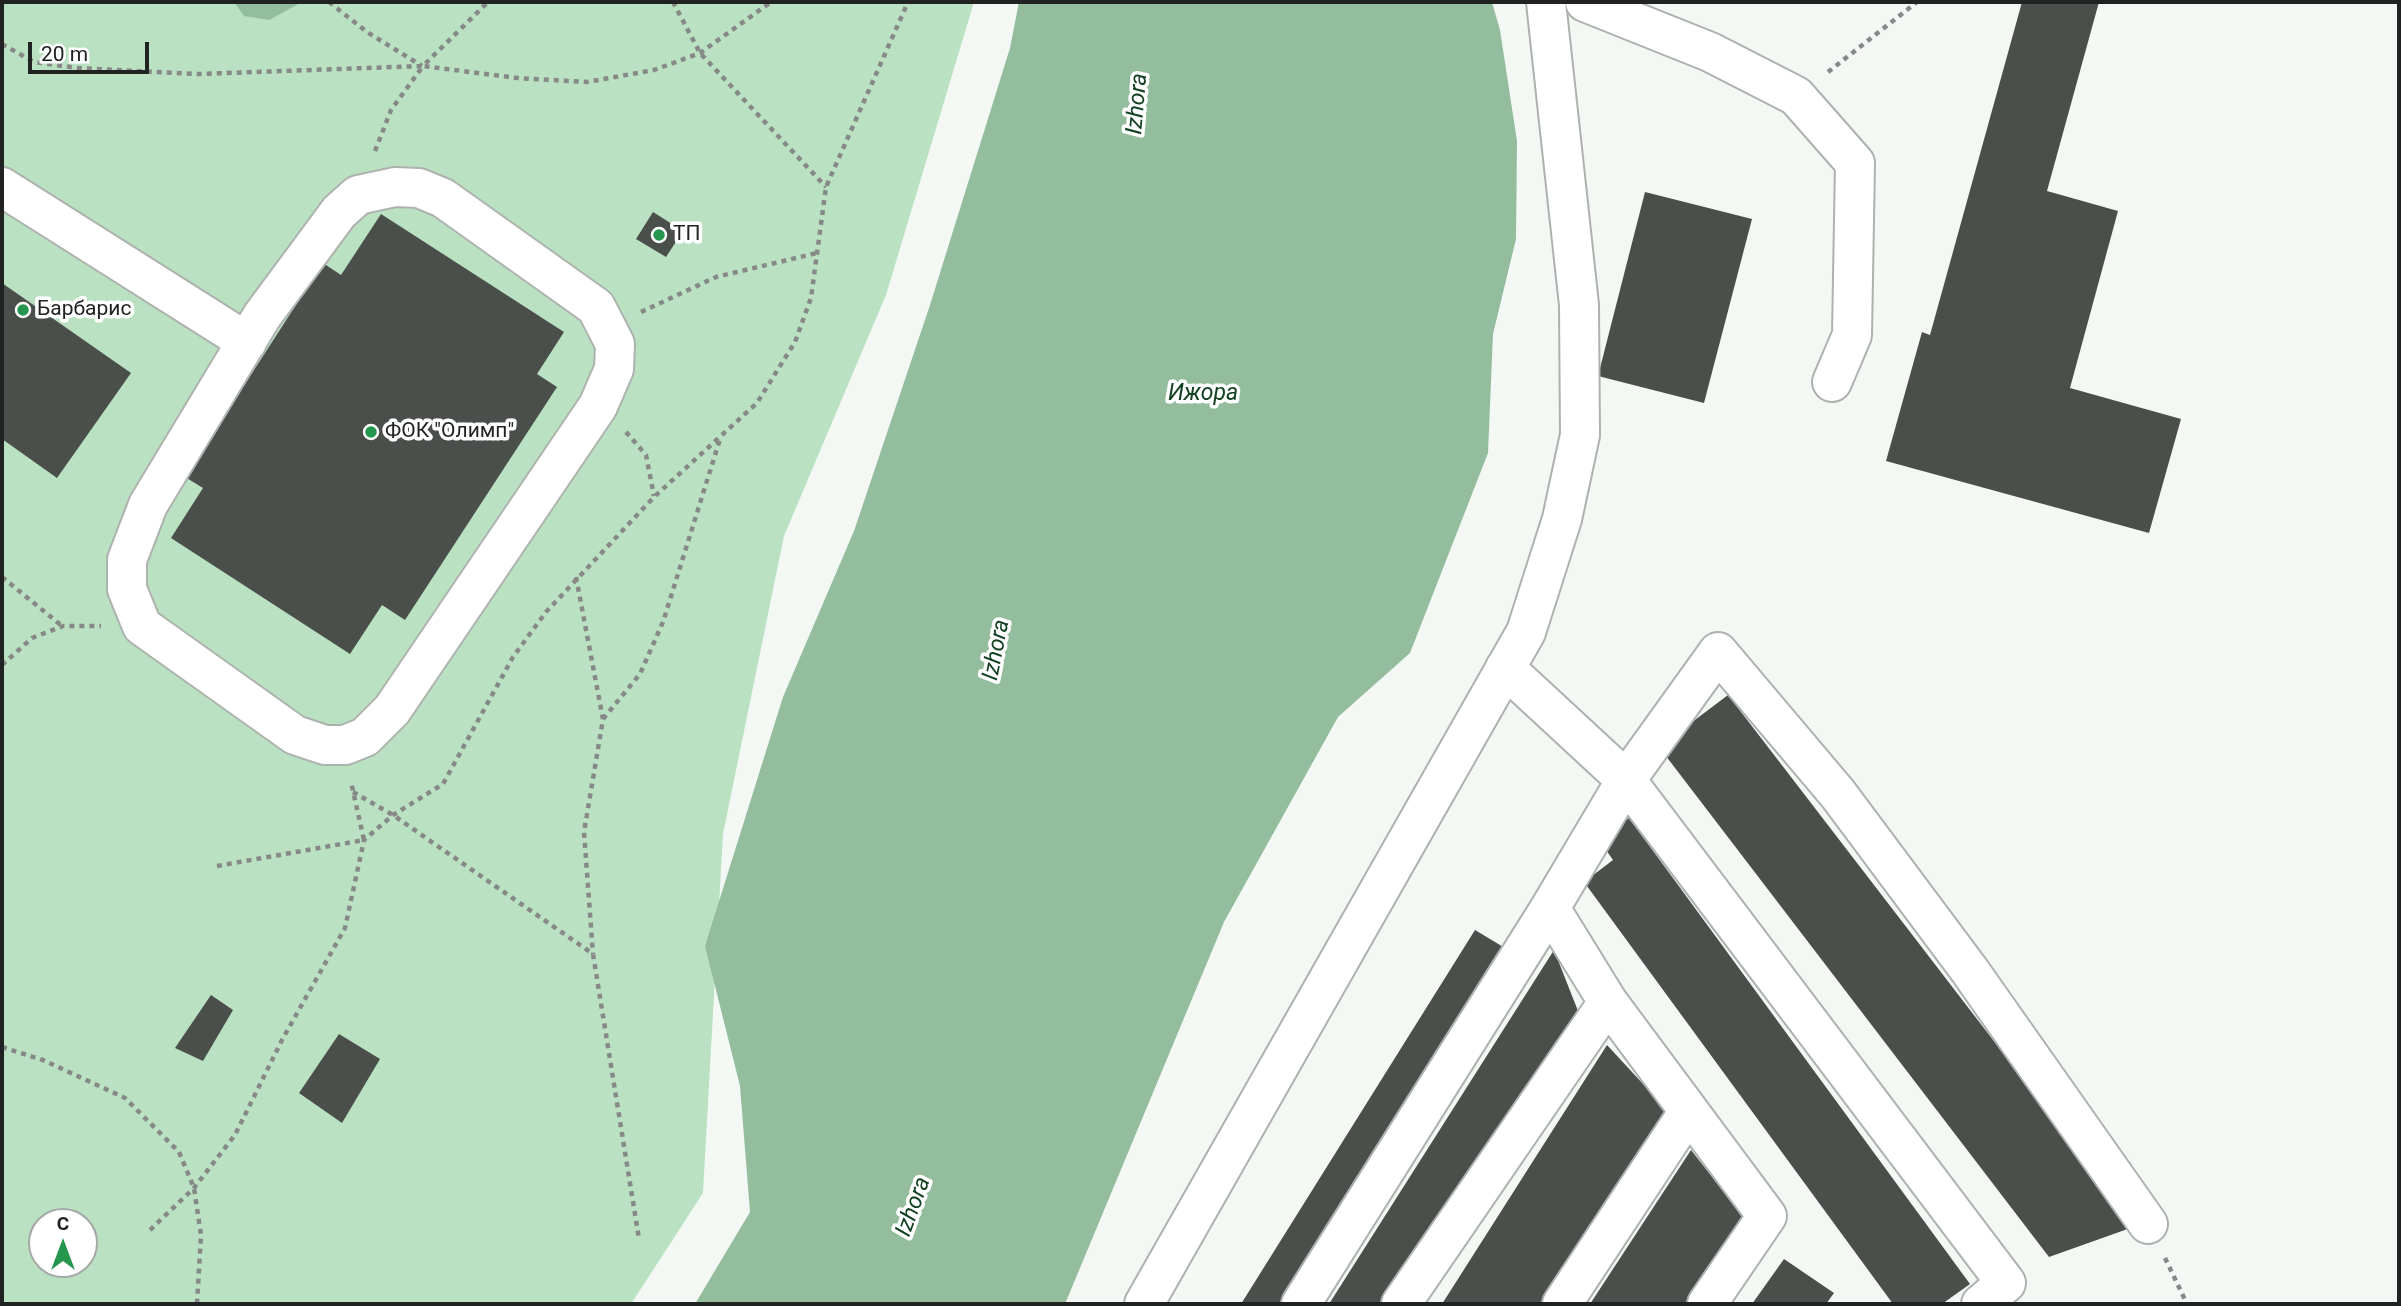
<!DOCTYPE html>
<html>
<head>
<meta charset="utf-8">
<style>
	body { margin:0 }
	#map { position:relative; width:2401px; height:1306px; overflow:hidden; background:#f4f8f5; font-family:Roboto,sans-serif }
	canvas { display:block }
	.frame { position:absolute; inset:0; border:4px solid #212322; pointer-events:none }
	.north { position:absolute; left:28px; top:1208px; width:70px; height:70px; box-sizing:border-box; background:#fff; border:2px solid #a6a7a7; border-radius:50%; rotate:0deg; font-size:19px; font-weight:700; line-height:28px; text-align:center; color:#212322 }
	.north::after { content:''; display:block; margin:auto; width:24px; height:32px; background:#26964f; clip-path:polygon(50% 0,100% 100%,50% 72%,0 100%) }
	.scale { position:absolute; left:28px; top:42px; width:121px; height:32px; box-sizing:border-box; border:4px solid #212322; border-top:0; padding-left:9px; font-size:21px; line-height:24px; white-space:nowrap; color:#212322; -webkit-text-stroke:5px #fff; paint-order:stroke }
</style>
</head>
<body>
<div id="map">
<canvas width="2401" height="1306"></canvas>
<div class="frame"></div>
<div class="north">С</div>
<div class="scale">20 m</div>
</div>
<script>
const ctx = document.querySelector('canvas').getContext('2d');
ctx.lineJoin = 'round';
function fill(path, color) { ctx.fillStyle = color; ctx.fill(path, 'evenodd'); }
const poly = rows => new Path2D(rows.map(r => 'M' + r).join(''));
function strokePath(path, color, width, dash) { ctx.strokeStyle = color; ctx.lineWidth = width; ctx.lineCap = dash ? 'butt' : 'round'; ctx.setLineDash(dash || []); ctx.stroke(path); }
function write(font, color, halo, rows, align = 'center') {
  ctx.font = font + ' Roboto,sans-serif'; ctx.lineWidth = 7; ctx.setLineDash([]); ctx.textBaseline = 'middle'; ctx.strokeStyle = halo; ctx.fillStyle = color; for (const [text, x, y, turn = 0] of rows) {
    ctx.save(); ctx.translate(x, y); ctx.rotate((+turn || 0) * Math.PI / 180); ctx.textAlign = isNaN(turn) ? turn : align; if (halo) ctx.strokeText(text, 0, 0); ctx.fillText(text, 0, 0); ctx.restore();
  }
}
const green = poly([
	[2,2,974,2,886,295,784,536,723,834,703,1193,631,1304,2,1304],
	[42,1222,84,1222,84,1264,42,1264]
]);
const water = poly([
	[234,2,302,2,269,20,244,16],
	[1019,2,1492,2,1500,30,1517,141,1516,239,1493,334,1488,453,1410,653,1338,717,1224,922,1065,1304,695,1304,750,1212,740,1086,705,946,783,697,854,531,930,305,1010,48]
]);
const building = poly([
	[2022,2,2099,2,2047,191,2118,211,2070,388,2181,419,2149,533,1886,461,1922,332,1930,335],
	[1645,192,1752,219,1704,403,1598,376],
	[653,212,683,231,666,257,636,239],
	[381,214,564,332,537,374,557,387,405,620,382,605,350,654,171,538,203,488,185,477,323,263,341,275],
	[2,283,131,373,57,478,2,439],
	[1728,695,2136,1226,2049,1257,1659,747],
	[1629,818,1970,1284,1942,1304,1893,1304,1584,882,1613,860,1599,840],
	[1475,930,1505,948,1282,1304,1241,1304],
	[1554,950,1580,1016,1388,1304,1329,1304],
	[211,995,233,1010,203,1061,175,1048],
	[339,1034,380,1059,342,1123,299,1093],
	[1607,1045,1669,1112,1545,1304,1442,1304],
	[1691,1150,1746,1220,1688,1304,1590,1304],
	[1784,1259,1834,1293,1826,1304,1752,1304]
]);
const path = poly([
	[329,2,367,32,422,66],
	[673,2,700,53,826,187],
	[2,44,34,62,77,68,199,74,423,66,488,2],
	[1828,72,1917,2],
	[375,151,391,110,423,66,517,78,587,82,654,70,700,53,771,2],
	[641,312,716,277,817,253],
	[626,432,646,455,654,496],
	[2,577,62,626],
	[576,577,603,719,584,832,593,954],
	[2,665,32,638,63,626,101,626],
	[603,719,640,674,663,622,720,439],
	[353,792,393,815,593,954,639,1239],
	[217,866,364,840,351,782],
	[2,1047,43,1060,125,1098,179,1152,194,1188,201,1235,197,1304],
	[150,1230,194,1188,235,1135,282,1040,345,928,364,840,393,815,443,784,513,657,546,612,654,497,757,403,795,342,811,298,826,187,908,2],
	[2165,1258,2187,1304]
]);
const minor = poly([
	[1585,2,1710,52,1796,96,1855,163,1852,335,1832,382],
	[2,187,247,342],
	[395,187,419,188,443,198,596,307,615,344,614,369,598,406,392,710,365,737,345,745,325,745,295,735,142,626,127,589,127,560,148,505,262,316,339,212,358,195,395,187],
	[1505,668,1626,780,2006,1283,1981,1304],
	[1608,1002,1689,1111],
	[1144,1304,1526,632,1562,519,1580,435,1579,305,1546,2],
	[1301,1304,1550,908],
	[1401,1304,1608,1002,1550,908,1626,780,1718,652,1838,794,1970,971,2148,1224],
	[1562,1304,1689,1111,1767,1216,1707,1304]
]);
const markers = [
	[659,235,7,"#26964f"],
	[23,310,7,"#26964f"],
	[371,432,7,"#26964f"]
];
const poiNames = [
	["ТП",673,235],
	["Барбарис",37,310],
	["ФОК \"Олимп\"",385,432]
];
const waterNames = [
	["Izhora",1138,104,-85],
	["Ижора",1203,394],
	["Izhora",997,650,-79],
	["Izhora",914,1207,-70]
];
fill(green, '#bae2c2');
fill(water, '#94bd9d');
fill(building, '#4b4f4c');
strokePath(minor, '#aeb2ae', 42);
strokePath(path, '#868987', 4.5, [5, 5]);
strokePath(minor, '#fff', 38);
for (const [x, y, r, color] of markers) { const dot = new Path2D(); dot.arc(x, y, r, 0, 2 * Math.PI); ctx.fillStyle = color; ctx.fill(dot); strokePath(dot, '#fff', 2.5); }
write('21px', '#212322', '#fff', poiNames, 'left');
write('italic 23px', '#124122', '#fff', waterNames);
</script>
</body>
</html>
